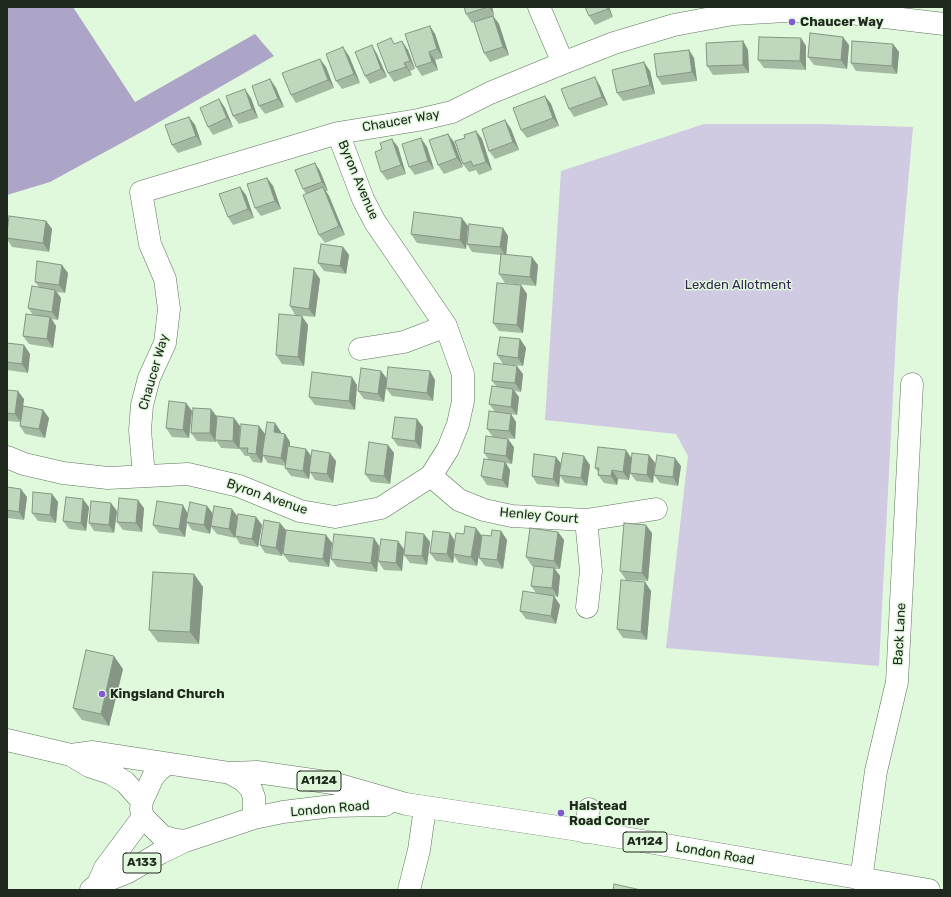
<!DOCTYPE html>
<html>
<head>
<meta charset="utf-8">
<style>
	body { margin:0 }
	#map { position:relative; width:951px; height:897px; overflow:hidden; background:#e0f8dc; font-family:Rubik,sans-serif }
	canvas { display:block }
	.frame { position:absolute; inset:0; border:8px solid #20291e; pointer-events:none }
</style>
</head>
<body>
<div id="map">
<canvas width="951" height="897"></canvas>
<div class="frame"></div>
</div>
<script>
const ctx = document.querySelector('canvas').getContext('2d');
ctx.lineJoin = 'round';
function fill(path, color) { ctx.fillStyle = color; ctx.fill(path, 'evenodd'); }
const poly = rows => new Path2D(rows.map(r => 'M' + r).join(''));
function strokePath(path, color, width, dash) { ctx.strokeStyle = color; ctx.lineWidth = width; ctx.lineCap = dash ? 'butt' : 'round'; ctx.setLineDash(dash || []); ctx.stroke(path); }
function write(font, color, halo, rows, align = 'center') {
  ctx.font = font + ' Rubik,sans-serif'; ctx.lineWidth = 3; ctx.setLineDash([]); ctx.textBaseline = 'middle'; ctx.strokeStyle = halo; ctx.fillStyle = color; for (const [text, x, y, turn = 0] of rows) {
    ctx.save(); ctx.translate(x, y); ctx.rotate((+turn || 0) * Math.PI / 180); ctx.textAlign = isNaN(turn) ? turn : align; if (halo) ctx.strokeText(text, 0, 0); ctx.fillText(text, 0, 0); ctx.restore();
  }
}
const green = poly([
	[704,124,819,124,913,127,898,297,879,666,666,648,688,456,676,434,545,420,561,171]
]);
const forest = poly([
	[7,7,73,7,135,102,255,34,274,56,147,129,50,182,7,195]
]);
const minor = poly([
	[539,7,563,63],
	[360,349,404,342,446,326],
	[7,457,24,464,63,473,108,478,188,474,239,486,300,511,335,517,381,508,431,476,448,449,458,424,463,401,463,374,446,326,375,222,363,199,338,133],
	[144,476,140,430,142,405,149,378,165,343,169,309,165,279,150,244,141,192,338,133,418,120,452,112,490,93,563,63,614,43,674,25,733,14,786,11,842,12,944,24],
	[431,476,459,500,484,510,512,516,586,520,656,509],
	[586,520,591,571,587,607],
	[585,832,589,809],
	[861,880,876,771,897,682,912,384],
	[409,890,419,850,425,808]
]);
const major = poly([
	[7,740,71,755,93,752,230,773,244,781,251,789,254,797,254,818],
	[71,755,89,766,110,773,125,782,142,801],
	[167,764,159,770,153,777,142,801,141,809,143,817,162,836,172,839,185,841,254,818,283,812,332,806,385,805],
	[230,773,257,772,333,783,406,804,572,829,929,890],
	[98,884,105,868,143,817],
	[91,890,98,884,128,872,160,853,185,841]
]);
const wall = poly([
	[464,7,492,7,494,15,493,16,499,24,509,55,490,62,484,53,474,22,472,23,466,14],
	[609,7,613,17,595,25,589,16],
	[430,26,435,34,443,58,435,60,438,70,422,76,416,67],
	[801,38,806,46,806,70,764,68,758,60],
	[743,41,748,50,749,73,713,75,707,66],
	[395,44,408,50,415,69,410,71,412,75,394,82,388,73],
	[893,44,899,52,897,74,856,71,851,63],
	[849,45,847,69,814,65,808,57],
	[689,50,694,58,697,81,662,85,657,77],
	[377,54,387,77,370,84,365,76],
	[349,56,360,83,342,89,336,81],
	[326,67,334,88,296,103,291,95],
	[650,71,655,94,623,101,617,93],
	[270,79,276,88,284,107,265,114,259,106],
	[600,86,608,105,574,117,569,109],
	[545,96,551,104,559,126,527,138,521,130],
	[251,98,258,118,239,124,233,116],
	[219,99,225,108,233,127,213,135,208,127],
	[189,117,195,125,202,145,178,153,172,145],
	[505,120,511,129,519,150,495,159,489,151],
	[476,131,482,139,492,170,479,175,476,170,469,172,463,164,465,138],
	[454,142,463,167,444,174,438,165],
	[398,147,406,174,387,180,381,172],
	[427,147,434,169,415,175,409,167],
	[315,163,320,171,328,191,326,191,329,196,345,235,325,243,319,235,306,194,303,189],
	[267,178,273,186,281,209,261,216,255,208],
	[246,195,254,218,233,225,228,217],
	[46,221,52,229,49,252,12,247,7,239,7,233],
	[468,226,466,249,417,243,411,234],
	[503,228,508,236,506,255,538,265,536,286,505,283,499,274,501,255,472,252,467,244],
	[343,247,349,255,346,274,324,271,318,263],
	[68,273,65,293,57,292,61,298,58,320,52,319,56,326,53,348,29,344,23,336,33,315,28,308,39,287,35,282],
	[320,279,315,317,295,315,290,306],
	[521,285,527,294,523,333,499,331,493,323],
	[308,325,304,366,282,364,276,355],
	[520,339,526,348,523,366,503,364,497,355],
	[7,343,24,345,30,354,28,373,7,370],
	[381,371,387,379,384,402,364,399,358,391],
	[523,374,521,392,514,391,519,397,517,415,511,414,516,422,515,439,493,437,487,429,495,412,489,404,497,387,492,381],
	[435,380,433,401,392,396,386,388],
	[357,385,355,410,315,405,309,397],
	[7,390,24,399,22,411,43,410,49,418,45,438,25,434,20,426,20,422,7,421],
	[186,403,192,411,189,438,172,437,166,428],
	[211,409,217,417,234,418,240,426,239,449,221,448,216,440,216,442,197,441,191,433],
	[275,423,281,432,280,433,285,434,290,442,290,446,311,456,336,461,333,483,315,480,310,472,309,479,291,476,285,468,286,466,268,463,263,456,262,463,253,462,249,456,245,456,239,448,259,426,265,434],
	[423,427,421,449,398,446,392,438],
	[388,445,394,453,390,484,371,482,365,474],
	[514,447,512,464,506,463,510,470,508,488,487,485,481,476,489,460,484,453],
	[649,455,655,463,653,483,636,481,630,473,630,472,629,480,618,479,617,485,604,483,598,475,598,472,595,468,631,458],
	[556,457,561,464,590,465,587,486,565,483,560,476,559,487,537,484,532,476],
	[681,466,678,486,660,483,654,475],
	[7,487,27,497,24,520,7,518],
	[52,494,58,502,56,523,38,521,32,513],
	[207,506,213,514,238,517,256,517,262,525,258,547,240,544,235,536,235,538,217,534,211,527,210,534,192,530,187,523,185,537,159,533,153,525],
	[89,507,86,531,69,529,63,521],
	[144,508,142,532,123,530,117,522],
	[117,511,114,533,94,531,89,523],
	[280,523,286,530,326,535,332,543,329,567,289,562,283,554,284,544,282,556,265,553,260,545],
	[501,531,507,540,503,569,485,566,479,558,491,536],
	[558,532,564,540,560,569,555,569,560,576,558,597,553,596,560,605,556,624,526,619,520,611,536,593,531,586,534,566,532,566,526,557],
	[652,533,648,581,626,580,620,571],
	[424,534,430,542,427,565,410,563,404,555],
	[482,536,477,566,459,563,454,556,453,563,436,561,430,553],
	[374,538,379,546,377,572,337,567,331,559],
	[404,549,402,571,384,570,378,561],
	[194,574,203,587,199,644,158,642,149,630],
	[645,582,651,591,647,640,623,638,617,629],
	[123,669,109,726,82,720,73,708]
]);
const shadedWall = poly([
	[489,7,492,7,494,15],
	[607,7,609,7,613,17,608,9],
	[493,16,499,24,509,55,503,47],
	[430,26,435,34,443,58,437,49],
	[843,37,849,45,847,69,841,60],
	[801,38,806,46,806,70,800,61],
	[402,41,408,50,415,69,410,61],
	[743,41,748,50,749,73,743,65],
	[893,44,899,52,897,74,892,66],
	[372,45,377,54,387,77,381,69],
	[343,47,349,56,360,83,354,74],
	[689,50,694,58,697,81,692,72],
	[429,52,435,60,438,70,432,62],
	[320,59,326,67,334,88,328,80],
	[644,62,650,71,655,94,650,85],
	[404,63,410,71,412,75,406,67],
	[595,77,600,86,608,105,602,97],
	[270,79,276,88,284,107,278,99],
	[245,89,251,98,258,118,252,109],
	[545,96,551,104,559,126,553,118],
	[219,99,225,108,233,127,227,118],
	[189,117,195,125,202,145,196,136],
	[505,120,511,129,519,150,513,142],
	[476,131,482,139,492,170,486,162],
	[448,134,454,142,463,167,457,158],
	[421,138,427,147,434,169,428,161],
	[392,139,398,147,406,174,401,165],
	[315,163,320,171,328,191,322,182],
	[267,178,273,186,281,209,275,201],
	[240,187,246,195,254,218,248,209],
	[323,187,329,196,345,235,339,226],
	[462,218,468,226,466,249,460,240],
	[46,221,52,229,49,252,43,243],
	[503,228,508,236,506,256,500,247],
	[343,247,349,255,346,274,340,266],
	[532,257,538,265,536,286,530,277],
	[62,265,68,273,65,293,59,285],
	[314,270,320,279,315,317,309,309],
	[521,285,527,294,523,333,517,325],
	[55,290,61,298,58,320,52,312],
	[302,316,308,325,304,366,298,357],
	[50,317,56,326,53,348,47,339],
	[520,339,526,348,523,366,518,358],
	[24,345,30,354,28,373,22,364],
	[517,366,523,374,521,392,515,383],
	[381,371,387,379,384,402,378,394],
	[430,371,435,380,433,401,427,393],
	[352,377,357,385,355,410,349,401],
	[513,389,519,397,517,415,511,407],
	[18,391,24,399,21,422,15,414],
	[186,403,192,411,189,438,183,430],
	[211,409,217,417,216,442,210,433],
	[43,410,49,418,45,438,39,429],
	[511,414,516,422,515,439,509,431],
	[234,418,240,426,239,449,233,441],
	[417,419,423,427,421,449,415,441],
	[275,423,281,432,279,441,274,432],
	[259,426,265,434,262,463,256,454],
	[285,434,290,442,287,466,281,458],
	[508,439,514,447,512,464,506,456],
	[388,445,394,453,390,484,384,476],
	[306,449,312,457,309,479,303,471],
	[626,450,632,459,629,480,623,472],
	[330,453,336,461,333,483,327,474],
	[649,455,655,463,653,483,647,475],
	[584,456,590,465,587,486,581,478],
	[556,457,562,465,559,475,560,476,559,487,553,479],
	[675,458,681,466,678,486,673,477],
	[505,462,510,470,508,488,502,480],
	[612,470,618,479,617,485,611,476],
	[21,489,27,497,24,520,19,512],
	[52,494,58,502,56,523,50,515],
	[83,499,89,507,86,531,81,523],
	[138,500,144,508,142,532,136,523],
	[111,503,117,511,114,533,109,525],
	[183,505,188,514,185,537,179,529],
	[207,506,213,514,210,534,204,525],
	[232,509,238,517,235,538,229,529],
	[256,517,262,525,258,547,252,539],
	[280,523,286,531,282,556,276,548],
	[646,525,652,533,648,581,642,573],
	[476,528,482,536,477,566,471,557],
	[501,531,507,540,503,569,497,560],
	[558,532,564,540,560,569,554,561],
	[450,533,455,541,453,554,454,556,453,563,447,554],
	[424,534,430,542,427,565,422,556],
	[326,535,332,543,329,567,323,559],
	[374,538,379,546,377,572,371,563],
	[398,541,404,549,402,571,396,563],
	[554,568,560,576,558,597,552,588],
	[194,574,203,587,199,644,190,632],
	[645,582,651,591,647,640,641,632],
	[554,596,560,605,556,624,551,616],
	[114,656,123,669,109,726,101,714]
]);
const building = poly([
	[464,7,488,7,466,14,464,7],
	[585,7,607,7,608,9,589,16,585,7],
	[493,16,503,47,484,53,474,22,493,16],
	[430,26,437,49,429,52,432,62,416,67,405,34,430,26],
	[810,33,843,37,841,60,808,57,810,33],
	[759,37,801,38,800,61,758,60,759,37],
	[391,38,394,44,402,41,410,61,404,63,406,67,388,73,377,44,391,38],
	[743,41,743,65,707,66,706,43,743,41],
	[852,41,893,44,892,66,851,63,852,41],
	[372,45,381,69,365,76,355,52,372,45],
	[343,47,354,74,336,81,326,54,343,47],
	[689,50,692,72,657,77,654,54,689,50],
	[320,59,328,80,291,95,282,73,320,59],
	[644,62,650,85,617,93,612,70,644,62],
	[595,77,602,97,569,109,561,89,595,77],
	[270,79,278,99,259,106,252,86,270,79],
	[245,89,252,109,233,116,226,96,245,89],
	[545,96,553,118,521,130,513,108,545,96],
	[219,99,227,118,208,127,200,108,219,99],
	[189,117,196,136,172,145,165,125,189,117],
	[505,120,513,142,489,151,482,129,505,120],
	[476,131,486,162,473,166,471,161,463,164,455,141,465,138,464,135,476,131],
	[448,134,457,158,438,165,429,140,448,134],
	[421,138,428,161,409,167,402,144,421,138],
	[392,139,401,165,381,172,375,152,382,149,380,143,392,139],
	[315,163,322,182,303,189,295,170,315,163],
	[267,178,275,201,255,208,247,184,267,178],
	[240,187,248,209,228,217,219,194,240,187],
	[323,187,339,226,319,235,303,195,323,187],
	[414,212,462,218,460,240,411,234,414,212],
	[9,216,46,221,43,243,7,238,7,233,9,216],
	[469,224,503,228,500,247,467,244,469,224],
	[321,244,343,247,340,266,318,263,321,244],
	[501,254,532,257,530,277,499,274,501,254],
	[37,261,62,265,59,285,35,282,37,261],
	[294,268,314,270,309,309,290,306,294,268],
	[497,283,521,285,517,325,493,323,497,283],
	[32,286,55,290,52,312,28,308,32,286],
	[26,314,50,317,47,339,23,336,26,314],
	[279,314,302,316,298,357,276,355,279,314],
	[500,337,520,339,518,358,497,355,500,337],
	[7,343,24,345,22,364,7,362,7,343],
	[494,363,517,366,515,383,492,381,494,363],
	[388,367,430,371,427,393,386,388,388,367],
	[361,368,381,371,378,394,358,391,361,368],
	[312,372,352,377,349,401,309,397,312,372],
	[492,386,513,389,511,407,489,404,492,386],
	[7,390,18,391,15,414,7,413,7,390],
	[169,401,186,403,183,430,166,428,169,401],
	[23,406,43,410,39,429,20,426,23,406],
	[193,408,211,409,210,433,191,433,193,408],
	[489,411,511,414,509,431,487,429,489,411],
	[217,416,234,418,233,441,215,440,217,416],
	[395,417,417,419,415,441,392,438,395,417],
	[267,422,275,423,274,432,285,434,281,458,262,455,267,422],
	[241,424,259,426,256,454,247,453,248,448,239,448,241,424],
	[486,436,508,439,506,456,484,453,486,436],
	[369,442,388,445,384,476,365,474,369,442],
	[288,446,306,449,303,471,285,468,288,446],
	[598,447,626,450,623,472,612,470,611,476,598,475,599,468,595,468,598,447],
	[312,450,330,453,327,474,309,472,312,450],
	[563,453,584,456,581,478,559,475,563,453],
	[632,453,649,455,647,475,630,473,632,453],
	[534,454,556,457,553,479,532,476,534,454],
	[657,455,675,458,673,477,654,475,657,455],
	[484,459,505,462,502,480,481,476,484,459],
	[7,487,21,489,19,512,7,510,7,487],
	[33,492,52,494,50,515,32,513,33,492],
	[66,497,83,499,81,523,63,521,66,497],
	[119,498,138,500,136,523,117,522,119,498],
	[91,501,111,503,109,525,89,523,91,501],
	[157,501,183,505,179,529,153,525,157,501],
	[190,502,207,506,204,525,186,522,190,502],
	[214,506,232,509,229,529,211,526,214,506],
	[238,514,256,517,252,539,235,536,238,514],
	[264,520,280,523,276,548,260,545,264,520],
	[624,523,646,525,642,573,620,571,624,523],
	[465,526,476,528,471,557,453,554,456,533,464,534,465,526],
	[530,528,558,532,554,561,526,557,530,528],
	[286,530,326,535,323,559,283,554,286,530],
	[492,530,501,531,497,560,479,558,482,535,491,536,492,530],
	[433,531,450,533,447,554,430,553,433,531],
	[406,532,424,534,422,556,404,555,406,532],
	[334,534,374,538,371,563,331,559,334,534],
	[381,539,398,541,396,563,378,561,381,539],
	[534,566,554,568,552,588,531,586,534,566],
	[153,572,194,574,190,632,149,630,153,572],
	[621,580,645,582,641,632,617,629,621,580],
	[523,591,554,596,551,616,520,611,523,591],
	[86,650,114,656,101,714,73,708,86,650],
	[614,884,641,890,613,890,614,884]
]);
const markers = [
	[792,22,4,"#8358d1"],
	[102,694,4,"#8358d1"],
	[561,813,4,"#8358d1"]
];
const shields = [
	[319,781,44],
	[645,842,44],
	[142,863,38]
];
const shieldNames = [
	["A1124",319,781],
	["A1124",645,842],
	["A133",142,863]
];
const poiNames = [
	["Chaucer Way",800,22],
	["Kingsland Church",110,694],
	["Halstead",569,806],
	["Road Corner",569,821]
];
const streetNames = [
	["Chaucer Way",401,121,-10],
	["Byron Avenue",358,180,67],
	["Chaucer Way",154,372,-74],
	["Byron Avenue",267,497,19],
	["Henley Court",539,516,5],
	["Back Lane",900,634,-87],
	["London Road",330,809,-5],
	["London Road",715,854,10]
];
const parkNames = [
	["Lexden Allotment",738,285]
];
fill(green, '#d0cae2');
fill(forest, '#ada5c7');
strokePath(minor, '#5e745c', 23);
strokePath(major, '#5e745c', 23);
strokePath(minor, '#fff', 22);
strokePath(major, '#fff', 22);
fill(wall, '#a4b9a2');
fill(shadedWall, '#869684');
fill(building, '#bfd7bc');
strokePath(building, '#869684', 1);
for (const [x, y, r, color] of markers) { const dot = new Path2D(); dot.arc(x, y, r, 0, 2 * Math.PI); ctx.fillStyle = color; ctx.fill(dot); strokePath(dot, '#e0f8dc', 1.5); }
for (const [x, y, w] of shields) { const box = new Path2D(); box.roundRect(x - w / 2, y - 10, w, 20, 3); ctx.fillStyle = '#e0f8dc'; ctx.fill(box); strokePath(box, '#20291e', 1); }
write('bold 12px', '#20291e', null, shieldNames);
write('bold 13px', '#20291e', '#e0f8dc', poiNames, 'left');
write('13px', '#20291e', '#e0f8dc', streetNames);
write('13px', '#352553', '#e0f8dc', parkNames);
</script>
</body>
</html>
